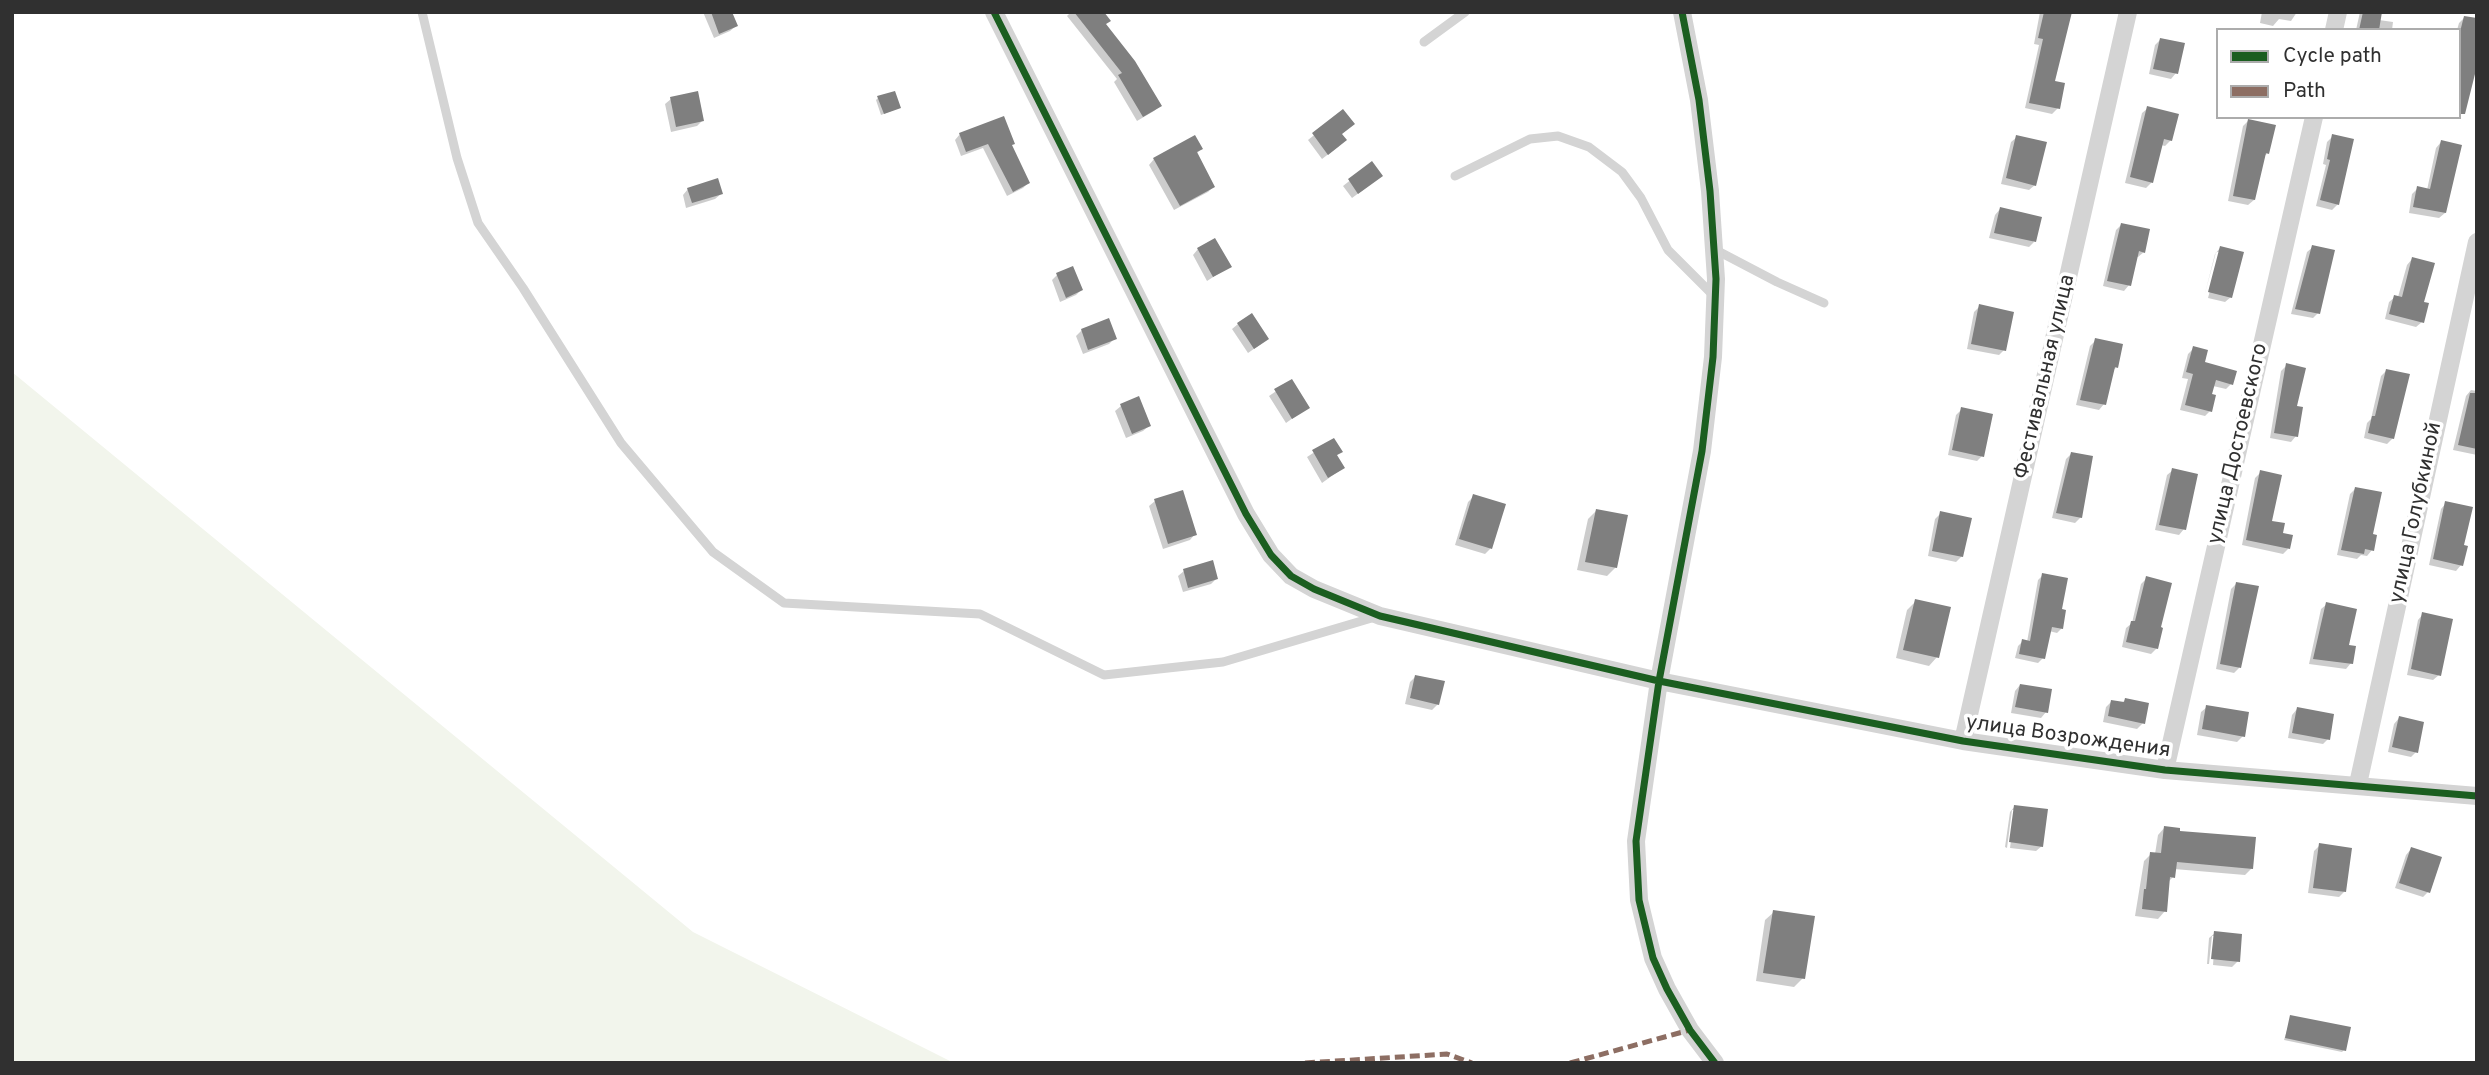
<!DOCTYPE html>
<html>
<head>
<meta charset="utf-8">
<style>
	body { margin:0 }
	#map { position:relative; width:2489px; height:1075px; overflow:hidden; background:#fff; font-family:Overpass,sans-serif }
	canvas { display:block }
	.frame { position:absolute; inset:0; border:14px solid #303030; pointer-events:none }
	.legend { position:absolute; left:2216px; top:28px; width:245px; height:91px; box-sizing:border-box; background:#fff; border:2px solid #acacac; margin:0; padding:9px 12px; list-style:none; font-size:21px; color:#303030 }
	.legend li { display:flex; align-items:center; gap:14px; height:35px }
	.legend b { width:35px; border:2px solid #acacac }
</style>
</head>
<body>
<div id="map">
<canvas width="2489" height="1075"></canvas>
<div class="frame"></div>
<ul class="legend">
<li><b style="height:9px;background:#1b5e20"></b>Cycle path</li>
<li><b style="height:9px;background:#8d6e63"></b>Path</li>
</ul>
</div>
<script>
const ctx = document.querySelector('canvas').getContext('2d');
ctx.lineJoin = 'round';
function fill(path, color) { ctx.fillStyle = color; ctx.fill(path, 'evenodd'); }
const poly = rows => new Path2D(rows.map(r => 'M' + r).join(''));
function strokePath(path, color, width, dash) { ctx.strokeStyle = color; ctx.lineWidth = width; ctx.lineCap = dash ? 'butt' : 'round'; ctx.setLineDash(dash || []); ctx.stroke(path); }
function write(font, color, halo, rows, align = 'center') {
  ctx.font = font + ' Overpass,sans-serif'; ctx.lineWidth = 7; ctx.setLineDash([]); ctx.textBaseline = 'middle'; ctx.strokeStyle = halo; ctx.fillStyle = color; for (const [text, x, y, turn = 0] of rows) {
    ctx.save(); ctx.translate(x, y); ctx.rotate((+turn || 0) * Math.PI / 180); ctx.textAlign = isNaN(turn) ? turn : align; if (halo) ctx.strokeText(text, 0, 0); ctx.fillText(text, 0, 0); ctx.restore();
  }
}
const green = poly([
	[12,372,693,932,954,1063,12,1063]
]);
const shadow = poly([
	[703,12,730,12,736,26,730,31,714,38],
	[1071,12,1102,12,1104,25,1160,106,1154,111,1137,121,1114,82,1117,79,1067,16],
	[2040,12,2070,12,2052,83,2058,108,2052,114,2025,108,2039,45,2034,44],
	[2262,12,2297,12,2291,21,2279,19,2273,26,2260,23],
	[2360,12,2381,12,2379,20,2393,22,2392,30,2356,30],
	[2464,18,2459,57,2459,30,2457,30,2459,23],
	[2160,40,2176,73,2171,79,2149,74,2155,45],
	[878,98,899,108,881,115,876,100],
	[671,99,702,121,697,126,671,132,665,104],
	[2148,108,2171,140,2165,146,2161,145,2152,182,2146,188,2125,183,2142,113],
	[1343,112,1339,146,1322,159,1308,140],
	[2248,121,2268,153,2263,157,2254,200,2248,205,2228,201,2243,126],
	[960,134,1011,146,1028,183,1023,188,1007,196,983,148,961,156,955,140],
	[2333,136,2338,204,2332,210,2316,206,2326,165,2323,164,2327,142],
	[2017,137,2035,185,2029,190,2001,184,2011,142],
	[2441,142,2445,213,2439,218,2409,213,2412,194,2418,188,2427,190,2436,148],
	[1201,149,1196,154,1213,187,1208,192,1174,210,1149,165,1154,159],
	[1372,163,1375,181,1352,198,1343,186],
	[688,189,721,194,715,199,686,208,683,195],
	[2000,209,2034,242,2029,247,1989,238,1995,215],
	[2121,225,2144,252,2138,257,2136,257,2129,285,2124,291,2103,286,2116,230],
	[2313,247,2318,313,2313,318,2291,314,2307,252],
	[2220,248,2231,297,2225,302,2208,298,2220,252,2216,252,2204,297,2215,254],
	[1198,249,1229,267,1207,281,1193,255],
	[2412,259,2422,303,2422,322,2416,327,2385,319,2389,302,2395,297,2398,297,2407,265],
	[1057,275,1081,290,1076,295,1060,302,1052,280],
	[1980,306,2004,350,1999,355,1967,349,1974,312],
	[1238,324,1261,344,1248,353,1232,329],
	[1082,330,1115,338,1109,344,1083,354,1076,336],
	[2096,340,2117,367,2112,371,2104,404,2099,410,2076,405,2090,346],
	[2194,348,2203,364,2231,384,2226,389,2213,386,2210,411,2205,416,2180,410,2188,379,2182,378,2188,354],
	[2287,365,2295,408,2296,436,2291,442,2270,438,2281,371],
	[2386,371,2393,438,2387,444,2364,438,2367,423,2371,419,2381,376],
	[1291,381,1307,408,1286,423,1269,396],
	[2471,390,2477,391,2477,455,2453,450,2466,396],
	[1138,399,1149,426,1143,431,1126,438,1115,411,1121,406],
	[1962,409,1982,456,1977,461,1948,455,1956,415],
	[1333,440,1340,452,1336,456,1343,468,1322,483,1307,457],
	[2071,454,2081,517,2075,523,2052,518,2066,459],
	[2173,470,2184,529,2179,535,2155,530,2167,475],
	[2261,472,2270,522,2288,549,2283,554,2242,545,2255,478],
	[2355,489,2371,535,2372,550,2367,556,2361,555,2357,559,2337,555,2350,494],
	[1474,496,1504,506,1490,549,1485,554,1455,545,1468,502],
	[1155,501,1195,534,1190,540,1163,549,1149,506],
	[2446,503,2462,546,2461,565,2456,571,2429,565,2441,509],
	[1596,511,1616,567,1607,576,1577,570,1588,519],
	[1941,513,1962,556,1956,562,1928,556,1935,519],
	[1184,571,1217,578,1211,584,1183,592,1178,576],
	[2043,575,2060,611,2062,628,2057,633,2049,631,2043,658,2038,663,2015,658,2018,646,2023,641,2027,642,2038,580],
	[2147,578,2159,629,2157,648,2151,654,2122,647,2126,628,2132,623,2141,584],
	[2236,584,2239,668,2234,673,2216,669,2231,589],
	[1916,601,1937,657,1929,666,1896,658,1907,610],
	[2327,604,2347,646,2351,663,2346,669,2309,664,2321,609],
	[2423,614,2439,675,2433,680,2407,675,2418,620],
	[1415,677,1438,704,1432,710,1405,704,1410,682],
	[2020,685,2046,712,2041,718,2011,713,2015,691],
	[2125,700,2143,723,2137,729,2103,722,2106,707,2111,702,2122,703],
	[2207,707,2243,736,2237,742,2197,735,2201,712],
	[2297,709,2328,739,2323,744,2288,738,2292,715],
	[2399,718,2416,752,2411,757,2388,752,2394,724],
	[2015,806,2042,846,2036,851,2010,848,2015,810,2012,810,2007,848,2005,847,2010,812],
	[2165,827,2178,832,2252,868,2245,875,2174,869,2173,877,2168,882,2165,911,2158,919,2135,916,2144,861,2151,854,2155,854,2158,835],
	[2320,845,2344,892,2339,897,2308,893,2314,851],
	[2411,849,2428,892,2423,897,2395,888,2406,855],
	[1774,912,1803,978,1794,987,1756,981,1765,920],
	[2215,933,2238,961,2232,967,2213,965,2215,936,2212,936,2209,964,2207,964,2209,938],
	[2291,1017,2344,1050,2342,1052,2284,1040]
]);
const building = poly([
	[711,12,732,12,738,26,719,34],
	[1074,12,1104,12,1111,21,1106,24,1135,61,1162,106,1143,117,1118,75,1122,73],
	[2044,12,2072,12,2055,81,2065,83,2060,109,2029,103,2043,39,2038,38],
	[2363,12,2382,12,2379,30,2359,30],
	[2464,16,2477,18,2477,66,2465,114,2459,114,2459,36],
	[2160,38,2185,43,2178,74,2153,69],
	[698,91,704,121,676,127,670,97],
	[895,91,901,108,884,114,877,96],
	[2147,106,2179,114,2172,141,2164,139,2153,183,2130,177],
	[1343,109,1355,124,1342,134,1347,140,1328,155,1312,133],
	[1004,116,1015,144,1012,145,1030,183,1013,192,988,144,966,152,959,133],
	[2248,119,2276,125,2269,154,2266,153,2255,200,2233,196],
	[2332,134,2354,139,2339,205,2320,200,2330,160,2327,159],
	[1195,135,1203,149,1197,152,1215,187,1180,206,1153,158],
	[2016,135,2047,142,2036,186,2006,178],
	[2441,140,2462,145,2446,213,2413,207,2417,186,2430,189],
	[1372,161,1383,176,1358,194,1348,179],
	[718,178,723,194,692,203,687,188],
	[2000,207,2042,217,2036,242,1994,233],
	[2121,223,2150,229,2145,253,2139,251,2131,286,2107,281],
	[1215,238,1232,267,1213,277,1197,248],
	[2312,245,2335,250,2320,314,2295,309],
	[2220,246,2244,252,2232,298,2208,292],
	[2412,257,2435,263,2424,302,2429,303,2424,323,2389,314,2394,295,2402,297],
	[1073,266,1083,290,1066,298,1056,273],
	[1979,304,2014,312,2006,351,1971,344],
	[1252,313,1269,339,1254,349,1237,323],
	[1109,318,1117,339,1088,350,1081,329],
	[2095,338,2123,344,2118,368,2115,367,2106,405,2080,400],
	[2193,346,2208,350,2205,362,2237,371,2233,385,2216,380,2212,394,2216,395,2212,412,2185,405,2193,374,2186,372],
	[2286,363,2306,368,2297,406,2303,407,2298,437,2274,433],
	[2386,369,2410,374,2394,439,2368,433,2372,416,2375,416],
	[1292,379,1310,408,1292,419,1274,389],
	[2470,393,2477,393,2477,449,2458,445],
	[1139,396,1151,426,1132,434,1120,404],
	[1961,407,1993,414,1984,457,1952,450],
	[1334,438,1343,452,1337,455,1345,468,1328,478,1312,450],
	[2071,452,2093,456,2082,518,2056,513],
	[2172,468,2198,474,2186,530,2159,525],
	[2260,470,2282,475,2272,521,2285,523,2283,533,2293,535,2290,549,2246,540],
	[2355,487,2382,492,2373,534,2377,535,2374,551,2365,549,2364,554,2341,550],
	[1183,490,1197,535,1168,544,1154,499],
	[1473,494,1506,504,1492,549,1459,539],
	[2445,501,2473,507,2464,545,2468,546,2463,566,2433,559],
	[1596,509,1628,515,1617,568,1585,562],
	[1940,511,1972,518,1963,557,1932,551],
	[1213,560,1218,579,1188,588,1183,569],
	[2042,573,2068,578,2062,609,2066,610,2063,629,2052,627,2045,659,2019,654,2022,639,2030,641],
	[2146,576,2172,583,2161,627,2163,628,2158,649,2126,642,2131,621,2135,621],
	[2236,582,2259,586,2241,668,2220,664],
	[1915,599,1951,607,1939,658,1903,650],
	[2326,602,2357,609,2349,645,2356,646,2353,664,2313,659],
	[2422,612,2453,619,2441,676,2411,669],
	[1415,675,1445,681,1439,705,1410,698],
	[2020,684,2052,689,2048,713,2015,707],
	[2125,698,2149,703,2145,724,2108,716,2111,700,2124,702],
	[2206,705,2249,712,2245,737,2202,729],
	[2297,707,2334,714,2330,740,2292,733],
	[2399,716,2424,722,2418,753,2392,747],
	[2014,805,2048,809,2043,847,2009,842],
	[2164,826,2180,828,2180,831,2256,837,2253,869,2177,862,2175,878,2170,877,2167,912,2142,909,2144,889,2146,889,2150,852,2161,853],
	[2319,843,2352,848,2346,892,2313,888],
	[2411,847,2442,857,2430,893,2399,883],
	[1773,910,1815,916,1805,979,1763,973],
	[2214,931,2242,934,2240,962,2211,959],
	[2290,1015,2351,1027,2346,1051,2285,1038]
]);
const lane = poly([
	[422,12,457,158,478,223,523,288,621,443,713,552,784,603,980,614,1104,675,1223,662,1375,617],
	[1424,42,1465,12],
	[1455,176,1530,139,1558,136,1589,147,1622,172,1641,198,1668,250,1714,296],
	[1714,249,1777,282,1824,303]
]);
const street = poly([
	[994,12,1246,514,1271,555,1291,576,1314,589,1380,616,1659,681,1963,741,2165,770,2477,796],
	[1682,12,1699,100,1710,191,1716,279,1713,357,1702,451,1659,681,1636,841,1639,900,1653,958,1667,989,1690,1030,1715,1063],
	[2334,30,2338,12],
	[1963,741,2128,12],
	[2165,770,2314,117],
	[2358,784,2477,242]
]);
const quiet = poly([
	[1305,1063,1447,1054,1472,1063],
	[1570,1063,1690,1030]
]);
const cycleway = poly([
	[994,12,1246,514,1271,555,1291,576,1314,589,1380,616,1659,681,1963,741,2165,770,2477,796],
	[1682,12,1699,100,1710,191,1716,279,1713,357,1702,451,1659,681,1636,841,1639,900,1653,958,1667,989,1690,1030,1715,1063]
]);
const streetNames = [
	["Фестивальная улица",2046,377,-77],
	["улица Достоевского",2239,444,-77],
	["улица Голубкиной",2417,513,-78],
	["улица Возрождения",2068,738,8]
];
fill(green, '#f2f5ec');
fill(shadow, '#0003');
fill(building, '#7f7f7f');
strokePath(lane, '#d4d4d4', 9);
strokePath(street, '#d4d4d4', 18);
strokePath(quiet, '#8d6e63', 5, [10, 5]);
strokePath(cycleway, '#1b5e20', 7);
write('21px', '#303030', '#fff', streetNames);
</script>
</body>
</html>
